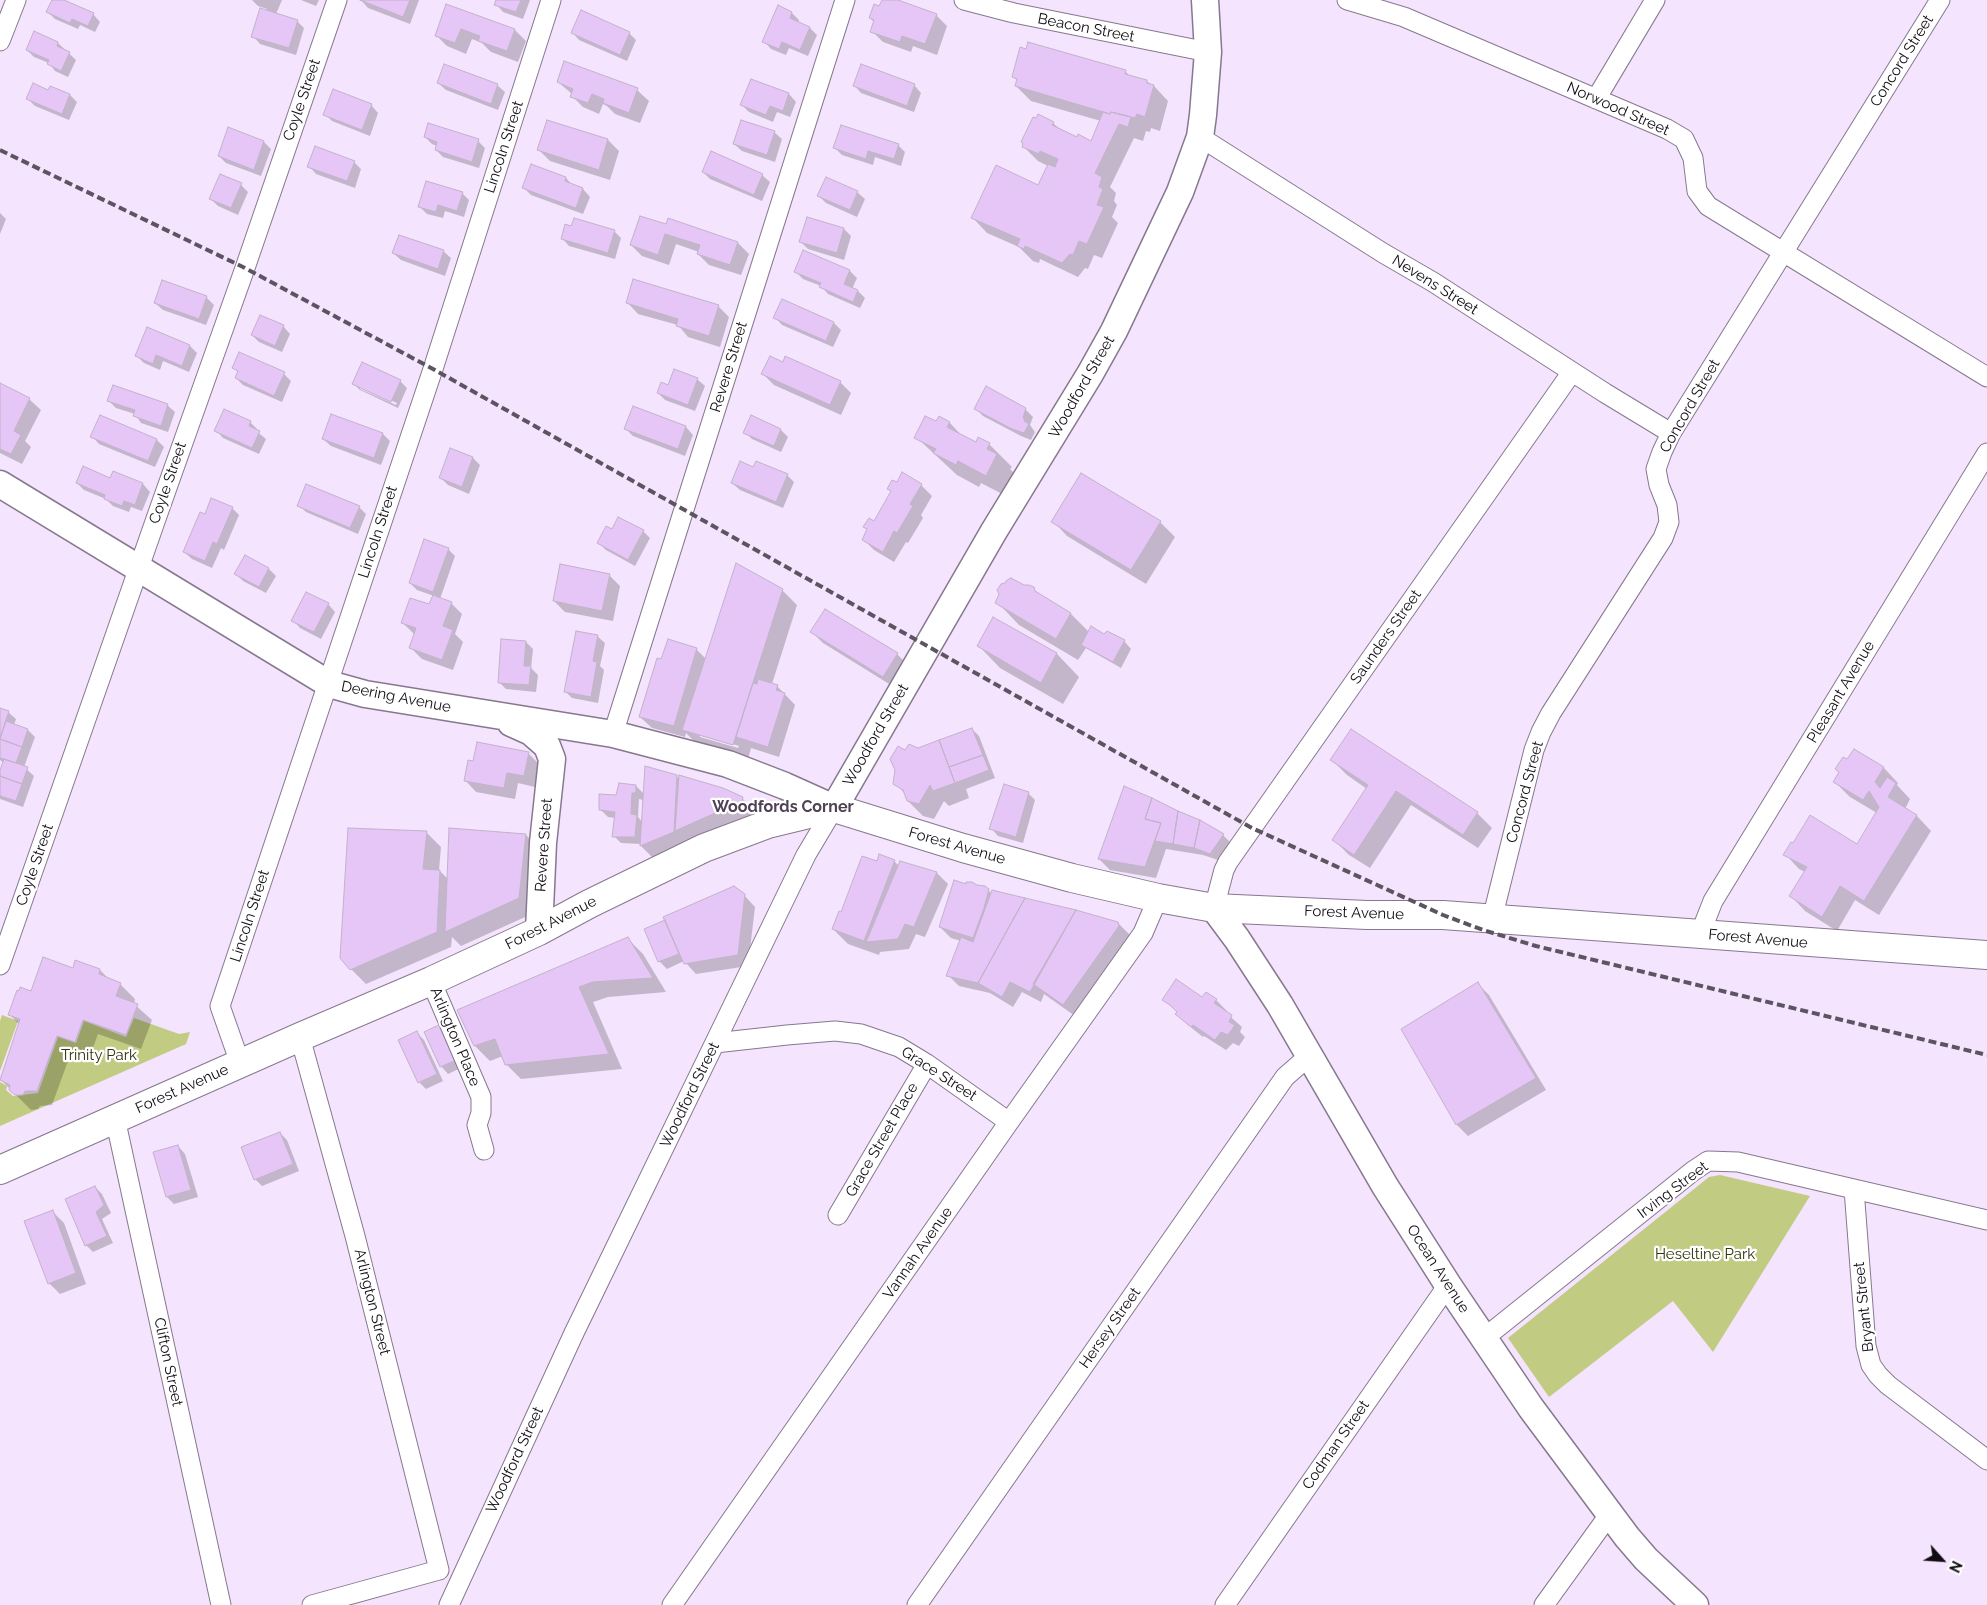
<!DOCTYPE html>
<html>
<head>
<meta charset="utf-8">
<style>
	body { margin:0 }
	#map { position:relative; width:1987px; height:1605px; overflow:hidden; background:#f4e4fd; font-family:Raleway,sans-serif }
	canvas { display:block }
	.north { position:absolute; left:1917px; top:1535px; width:50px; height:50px; -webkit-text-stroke:4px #fff; paint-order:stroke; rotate:116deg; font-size:14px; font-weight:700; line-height:20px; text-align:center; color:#110c14 }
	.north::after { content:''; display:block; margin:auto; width:18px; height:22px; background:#110c14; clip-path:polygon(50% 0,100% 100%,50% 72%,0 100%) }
</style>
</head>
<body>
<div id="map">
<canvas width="1987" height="1605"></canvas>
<div class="north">N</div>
</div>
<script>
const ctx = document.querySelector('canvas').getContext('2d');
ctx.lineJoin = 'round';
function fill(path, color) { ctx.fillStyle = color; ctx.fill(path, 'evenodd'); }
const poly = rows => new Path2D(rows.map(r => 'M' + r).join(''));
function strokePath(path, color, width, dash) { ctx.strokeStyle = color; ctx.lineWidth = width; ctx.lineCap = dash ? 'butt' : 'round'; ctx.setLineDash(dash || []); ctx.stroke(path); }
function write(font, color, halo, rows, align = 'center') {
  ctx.font = font + ' Raleway,sans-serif'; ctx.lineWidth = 4.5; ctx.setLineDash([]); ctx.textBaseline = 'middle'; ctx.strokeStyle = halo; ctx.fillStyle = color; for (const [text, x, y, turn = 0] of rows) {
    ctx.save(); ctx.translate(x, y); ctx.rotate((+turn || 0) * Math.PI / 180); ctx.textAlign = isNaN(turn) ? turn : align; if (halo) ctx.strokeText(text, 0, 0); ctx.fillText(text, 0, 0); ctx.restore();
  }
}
const green = poly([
	[2,1015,18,1021,0,1071,0,1021],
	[134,1018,179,1034,190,1032,186,1044,0,1126,0,1082,7,1086,6,1090,13,1096,38,1093,58,1037,76,1043,84,1021,126,1037],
	[1720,1175,1810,1196,1713,1352,1673,1301,1549,1397,1508,1338,1709,1177]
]);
const shadow = poly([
	[53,0,61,0,93,14,100,22,95,32,80,25,78,29,55,19,48,12],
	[252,0,282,0,276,14,297,21,304,28,296,55,260,44,253,36,267,9,258,6],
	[301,0,319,0,316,6],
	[361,0,419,0,410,24,368,8],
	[497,0,530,0,523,19,503,12,496,4],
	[883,0,894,0,936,15,947,26,937,55,913,46,911,52,883,42,872,31,875,23,870,18,880,8],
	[447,5,515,30,526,41,518,62,491,52,482,43,472,39,466,54,447,46,436,35],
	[792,13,799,20,798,23,810,28,817,35,808,56,789,48,786,55,771,49,764,41],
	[572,32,629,33,636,40,627,61,579,40],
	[58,43,76,60,68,77,55,71,49,63,34,57,27,50],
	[565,63,637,90,649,101,640,123,615,114,607,106,603,104,599,114,583,107,572,96,572,94,558,82],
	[1125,71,1131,77,1146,81,1154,86,1168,101,1160,131,1151,128,1150,132,1146,131,1143,141,1134,138,1110,187,1116,193,1114,201,1117,205,1112,217,1118,223,1102,258,1094,255,1088,269,1085,268,1078,277,1040,259,1039,263,1033,261,1019,247,987,233,973,218,1038,187,1048,166,1038,161,1023,146,1053,123,1062,131,1077,139,1091,142,1101,121,1031,101,1016,86,1018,81,1013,77],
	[751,80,789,94,796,102,790,117,777,112,773,122,749,112,742,105],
	[438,83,497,85,505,92,498,110,446,90],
	[854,85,914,85,921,93,914,112,861,93],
	[49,91,70,95,77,102,69,120,35,106,28,99],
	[371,105,378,113,370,136,332,121,325,114],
	[774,132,782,139,775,162,742,151,734,144],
	[425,137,478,141,485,148,479,168,443,157,436,150,437,146,432,144],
	[608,140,619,151,610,180,550,161,539,150],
	[264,142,271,149,261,176,226,163,219,156],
	[898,145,905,152,901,166,875,157,873,165,842,155,835,148],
	[354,162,361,169,355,188,316,174,309,166],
	[703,172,762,175,770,182,762,201,710,179],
	[566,178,573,186,583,189,590,197,583,214,531,195,524,188],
	[241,185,248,192,238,215,218,206,211,199],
	[857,192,865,199,857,217,826,203,819,196],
	[462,193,469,200,464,217,445,211,443,218,427,214,420,207],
	[0,213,6,219,0,234],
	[808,218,844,229,851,236,844,260,808,249,801,242],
	[669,220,738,243,749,254,741,275,709,265,698,254,699,252,676,244,669,265,642,256,631,245,667,226],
	[614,231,621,238,615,259,569,246,562,238],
	[443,251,451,258,445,276,401,260,393,253],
	[804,252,850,271,857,278,852,289,858,291,865,298,860,308,828,294,821,286,803,279,795,271],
	[162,282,207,298,214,305,206,325,163,310,155,303],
	[782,300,834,323,841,330,833,347,782,325,775,317],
	[627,302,718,306,729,317,720,347,688,337,678,325,638,314],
	[283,326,290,334,282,352,259,342,252,335],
	[190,346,197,353,189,372,163,361,160,370,144,363,137,356],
	[783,363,840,382,851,393,841,415,774,385,763,374],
	[233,367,284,374,291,381,282,402,243,385,236,378,239,373],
	[697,379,705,386,695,411,665,400,658,393,669,387],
	[400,381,407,388,398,408,360,390,353,383],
	[360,386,397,403,396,405,360,389],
	[0,384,29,399,41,410,25,441,31,447,22,464,0,453],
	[109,401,167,405,175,412,168,432,141,423,135,414,116,408],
	[634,408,686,427,693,435,685,456,633,436,626,429],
	[975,408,1025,409,1033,417,1030,425,1035,432,1031,440,1021,436,983,416],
	[332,415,383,434,390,441,381,465,331,446,323,439],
	[100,416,157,440,164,447,155,467,99,444,92,436],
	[939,418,950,423,963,437,976,444,979,439,989,444,1012,467,1010,469,1018,477,1008,497,981,483,979,487,957,475,916,437,937,423],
	[250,422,257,429,256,431,266,439,259,454,223,438,216,430],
	[781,430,788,437,781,452,752,439,745,432],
	[451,450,473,458,480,465,469,494,448,485,441,478],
	[754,468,787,475,794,482,783,508,740,490,732,483],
	[114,473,143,484,150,492,142,511,131,507,129,512,113,506,106,499,84,490,77,483,111,479],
	[921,485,932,496,921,515,923,518,908,543,906,542,894,562,874,550,863,539,868,530,865,527,874,523,892,492,888,489],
	[299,505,359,507,366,514,358,534,306,512],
	[232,508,239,515,224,550,221,548,212,568,192,559,184,552,205,516],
	[1053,521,1160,522,1175,537,1146,584,1067,536],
	[612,530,643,531,650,538,635,566,606,550,599,543],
	[448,549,455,556,440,599,451,603,462,614,455,634,463,642,453,670,422,659,411,648,414,634,403,623,430,606,434,596,417,590,410,583],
	[269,569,276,576,266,593,243,581,236,574],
	[609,575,620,586,613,621,565,612,554,601],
	[1023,586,1033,588,1042,597,1071,614,1089,632,1124,641,1131,649,1121,668,1086,648,1078,660,1019,625,997,602],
	[782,590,797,605,772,684,777,686,795,705,779,757,751,748,748,759,698,745,686,733,685,737,652,728,640,717,662,661,696,649,706,659],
	[700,734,739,746,738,748,700,737],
	[328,604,335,612,321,639,300,628,293,620],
	[994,618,1057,654,1079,677,1063,704,1000,668,978,645],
	[812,632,897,654,908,665,894,687,823,643],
	[597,636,605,643,600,666,604,670,598,703,572,698,565,691],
	[526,642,533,649,531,668,538,675,536,692,506,689,499,682],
	[0,709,8,712,16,719,14,725,28,730,35,737,24,767,34,776,23,807,0,799,0,774,4,763,0,760],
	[972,729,979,736,995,778,966,789,969,798,949,806,944,801,934,819,923,816,908,801,906,795,895,783,906,752,918,750],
	[1854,750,1884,768,1898,783,1897,785,1910,799,1905,809,1917,816,1931,831,1879,915,1855,900,1837,931,1805,911,1791,896,1805,872,1799,869,1785,854,1857,846,1877,813,1850,797,1835,782],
	[528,753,539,764,535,787,518,783,515,799,476,792,465,780,474,762],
	[1332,760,1477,813,1492,828,1478,848,1411,805,1370,868,1349,855,1334,840,1367,789,1347,775],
	[676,776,680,780,742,798,757,813,757,816,656,861,641,846,641,844,621,843,614,836,616,818,608,817,601,810,617,796,636,786,644,794],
	[639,799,644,800,642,822,638,817],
	[1125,788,1223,835,1230,842,1218,860,1203,855,1166,849,1156,878,1110,870,1099,859],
	[1028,793,1035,800,1023,843,998,836,991,828],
	[426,832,441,847,439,870,448,879,526,835,541,850,534,913,461,946,452,937,451,947,366,984,351,969],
	[894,861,899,866,937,873,948,884,925,937,916,934,909,949,880,952,879,955,848,944,833,929,842,914],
	[979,887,988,890,992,894,1118,923,1129,934,1129,937,1075,1016,1044,994,1041,1002,1022,992,1013,1007,990,993,959,986,948,975,961,941,951,938,940,927],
	[744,895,755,907,748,966,696,974,684,961,667,969,659,961,668,925],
	[628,939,643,954,666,992,608,997,593,1002,622,1069,521,1079,506,1064,503,1056,490,1061,475,1046,459,1011],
	[74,969,100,970,109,979,120,984,135,999,134,1004,152,1020,141,1049,98,1034,90,1056,72,1050,52,1105,40,1106,38,1109,31,1110,0,1079,20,1025,10,1015,32,992],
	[1478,984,1489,995,1546,1090,1468,1136,1457,1125,1402,1029],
	[1164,1000,1216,1000,1227,1011,1226,1013,1242,1027,1240,1032,1245,1037,1239,1046,1233,1043,1226,1050,1204,1036,1203,1037,1188,1025,1177,1014,1178,1013],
	[417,1033,424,1040,443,1081,426,1089,419,1082],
	[426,1033,465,1066,448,1074,441,1066],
	[280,1133,287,1140,299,1171,262,1186,255,1179],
	[178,1146,185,1154,198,1197,174,1204,167,1197],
	[95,1187,102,1194,111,1213,102,1219,113,1243,93,1252,86,1245],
	[53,1212,64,1223,86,1284,60,1294,49,1283]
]);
const building = poly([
	[52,0,64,0,94,13,88,26,72,19,70,23,46,12,52,0],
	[360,0,410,0,403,17,360,0],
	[496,0,521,0,516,12,494,5,496,0],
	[882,0,898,0,937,14,925,44,902,36,900,42,870,32,874,20,869,18,874,4,879,6,882,0],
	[446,4,515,29,507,51,478,41,480,36,461,29,455,43,435,36,446,4],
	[778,5,792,12,790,18,810,27,800,50,782,42,779,49,762,42,778,5],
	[260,8,298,20,289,48,251,37,260,8],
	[581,10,630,32,620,55,571,33,581,10],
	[34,31,58,42,57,46,70,52,61,71,47,64,49,60,26,50,34,31],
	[1028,42,1126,70,1125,74,1147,80,1147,83,1154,85,1145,117,1137,114,1135,118,1111,112,1110,114,1015,86,1017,79,1012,77,1020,47,1026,49,1028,42],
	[564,61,638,88,629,113,603,103,604,99,592,94,588,103,570,97,573,89,557,82,564,61],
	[444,64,498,84,491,104,437,83,444,64],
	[861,64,915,84,907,106,853,86,861,64],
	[751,79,789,93,783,111,770,106,766,115,740,105,751,79],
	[33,83,48,90,50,86,70,94,62,114,26,99,33,83],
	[333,89,372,104,362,130,323,115,333,89],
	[1103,112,1110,114,1111,112,1131,117,1128,127,1119,124,1095,173,1102,177,1099,187,1103,189,1097,205,1104,207,1087,244,1079,241,1073,255,1070,254,1062,263,1025,246,1024,249,1017,246,1020,239,971,218,996,165,1038,185,1048,164,1055,167,1058,159,1040,151,1039,154,1022,147,1023,143,1021,142,1033,117,1036,118,1038,114,1054,122,1052,125,1077,137,1078,134,1091,141,1103,112],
	[547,120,608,139,599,170,537,150,547,120],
	[741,120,775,131,767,155,733,144,741,120],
	[428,123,479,139,472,162,435,150,437,142,424,137,428,123],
	[841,125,899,144,894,159,868,151,866,159,833,148,841,125],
	[228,127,264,141,254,170,218,156,228,127],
	[315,146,355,161,347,181,307,167,315,146],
	[711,151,763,174,754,195,702,172,711,151],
	[531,164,566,177,565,181,583,188,576,208,522,188,531,164],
	[220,174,242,183,231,208,209,199,220,174],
	[826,177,858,191,850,210,817,196,826,177],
	[426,181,463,192,457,211,438,205,436,212,418,207,426,181],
	[640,216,666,224,668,218,738,242,730,265,697,254,700,245,665,234,658,255,630,245,640,216],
	[807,217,844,228,837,253,799,242,807,217],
	[574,218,615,230,608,253,561,239,565,224,571,226,574,218],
	[399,235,444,250,438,269,392,253,399,235],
	[803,250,850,270,844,284,858,290,853,302,819,287,821,283,794,272,803,250],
	[633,279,719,305,709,336,676,326,678,319,626,303,633,279],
	[162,280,207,296,199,319,154,303,162,280],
	[782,299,834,322,826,341,773,318,782,299],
	[260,315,284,325,275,346,251,335,260,315],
	[147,327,190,345,182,366,156,355,153,364,135,356,147,327],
	[239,352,285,372,274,396,235,378,238,371,232,368,239,352],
	[770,356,783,362,785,356,841,381,830,405,761,374,770,356],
	[362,362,401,380,391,402,352,384,362,362],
	[674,369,698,378,688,405,657,393,661,382,668,385,674,369],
	[0,383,30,398,14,431,21,435,11,454,0,449,0,383],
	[113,385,168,404,161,426,133,416,135,410,107,401,113,385],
	[986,386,1026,408,1023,418,1025,419,1024,421,1029,424,1024,433,1012,429,974,409,986,386],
	[633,406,686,426,678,449,624,429,633,406],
	[224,409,251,421,249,426,260,431,252,448,214,431,224,409],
	[331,414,383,433,374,458,322,439,331,414],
	[100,415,157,439,148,461,90,437,100,415],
	[751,415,781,429,774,446,743,433,751,415],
	[925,416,936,421,939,416,950,422,947,427,976,442,978,437,990,443,987,449,997,454,986,476,958,461,956,465,933,453,936,449,914,438,925,416],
	[450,448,473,457,462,487,439,478,450,448],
	[740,461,753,467,756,461,788,474,776,502,731,483,740,461],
	[83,466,110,478,113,471,143,483,135,505,124,501,122,506,104,499,105,495,76,483,83,466],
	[902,472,922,484,910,504,913,506,897,533,894,531,883,552,862,540,867,529,863,527,869,518,874,521,891,491,887,489,892,480,897,482,902,472],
	[1081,473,1161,521,1131,570,1051,522,1081,473],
	[306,484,360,506,350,528,297,506,306,484],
	[211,498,233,507,217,544,213,542,205,561,183,552,200,512,205,514,211,498],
	[618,517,644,530,628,560,597,543,606,526,612,529,618,517],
	[424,539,449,548,433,592,409,583,424,539],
	[245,555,269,568,259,587,234,574,245,555],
	[736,563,783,589,733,745,682,730,736,563],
	[560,564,610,574,602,611,553,601,560,564],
	[1011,578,1024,585,1029,585,1034,587,1035,591,1071,613,1056,639,995,603,999,594,997,590,1001,584,1005,583,1007,580,1011,578],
	[306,592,329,603,314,632,291,621,306,592],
	[433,595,452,602,443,626,453,630,442,660,409,648,416,628,401,623,410,598,429,604,433,595],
	[825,609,898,653,883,677,810,632,825,609],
	[993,617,1057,653,1041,683,977,646,993,617],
	[1091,626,1104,634,1107,631,1125,640,1113,662,1081,645,1091,626],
	[576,631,598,635,593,661,597,662,591,697,564,692,576,631],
	[501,639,526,641,524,666,531,666,529,685,498,683,501,639],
	[668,639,697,648,674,726,639,717,657,658,661,659,668,639],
	[758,679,778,685,776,690,785,693,768,747,736,737,753,683,757,684,758,679],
	[0,708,9,711,1,735,0,735,0,708],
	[6,721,28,729,22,747,0,739,6,721],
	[972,728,983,755,949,767,939,740,972,728],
	[1351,729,1478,812,1463,835,1396,791,1354,855,1332,840,1368,785,1330,760,1351,729],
	[0,739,22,747,16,763,0,758,0,739],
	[939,740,955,783,933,791,930,785,919,804,907,801,903,790,893,784,895,770,890,759,898,746,905,750,909,744,918,748,939,740],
	[477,742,529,752,524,776,507,773,504,788,464,781,468,760,473,761,477,742],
	[1854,749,1884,767,1875,782,1880,788,1887,777,1896,783,1888,797,1917,815,1864,901,1840,886,1822,917,1789,896,1807,867,1783,855,1791,842,1793,843,1810,815,1857,844,1879,807,1869,791,1863,800,1833,782,1839,772,1835,769,1843,757,1847,759,1854,749],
	[983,755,989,770,955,783,949,767,983,755],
	[4,759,28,767,22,784,0,776,0,770,4,759],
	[645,766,677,775,674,832,640,846,645,766],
	[679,775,723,788,743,797,742,801,675,831,679,775],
	[0,776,22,784,16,801,0,796,0,776],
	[619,783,636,785,636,793,632,793,631,814,637,815,635,837,612,837,615,812,599,810,599,794,616,795,619,783],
	[1004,784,1029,792,1016,837,989,829,1004,784],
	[1124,786,1152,798,1145,819,1161,823,1145,867,1098,859,1124,786],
	[1152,798,1178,811,1173,844,1155,841,1161,823,1145,819,1152,798],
	[1178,811,1200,820,1194,848,1173,844,1178,811],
	[1200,820,1224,834,1210,854,1194,848,1200,820],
	[348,828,427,831,423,869,440,870,437,932,350,970,340,958,348,828],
	[449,828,526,834,519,898,445,932,449,828],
	[879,854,895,860,864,941,832,929,839,911,841,912,862,856,877,861,879,854],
	[900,861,937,872,914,927,905,924,898,939,866,942,900,861],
	[954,880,966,884,966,882,972,882,977,885,985,886,989,889,984,908,973,938,939,927,954,880],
	[734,886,745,894,738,955,684,964,663,917,734,886],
	[992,890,1025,898,978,983,946,976,961,937,973,942,992,890],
	[1025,898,1076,910,1030,992,1010,982,1002,997,978,983,1025,898],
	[1076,910,1118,922,1119,926,1063,1005,1033,984,1076,910],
	[665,920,679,954,658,962,644,929,665,920],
	[628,937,653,978,593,982,579,987,609,1054,505,1065,495,1039,474,1046,457,1010,628,937],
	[43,957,73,968,75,960,100,969,99,974,121,983,116,996,138,1004,126,1035,83,1020,75,1042,57,1036,37,1091,25,1091,23,1095,15,1095,9,1090,10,1085,0,1080,20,1019,8,1015,17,990,19,991,20,987,31,991,43,957],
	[1176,979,1202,997,1206,992,1217,999,1214,1003,1232,1015,1229,1022,1235,1025,1228,1035,1221,1032,1215,1040,1193,1025,1191,1027,1175,1014,1177,1012,1170,1005,1162,1000,1176,979],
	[1478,982,1536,1078,1456,1125,1401,1029,1478,982],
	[443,1023,459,1059,440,1067,424,1032,443,1023],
	[417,1031,437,1074,418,1083,398,1040,417,1031],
	[280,1132,293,1164,254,1180,241,1147,280,1132],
	[178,1145,191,1190,166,1197,153,1152,178,1145],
	[95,1186,104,1205,96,1212,107,1236,85,1246,65,1199,95,1186],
	[53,1210,76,1273,48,1284,24,1221,53,1210]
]);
const street = poly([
	[964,0,1014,13,1208,52],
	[1347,0,1404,17,1667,129,1684,139,1693,158,1697,191,1708,206,1987,377],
	[0,41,16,0],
	[1596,99,1655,0],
	[1200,137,1383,253,1433,282,1605,393,1671,433],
	[613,734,845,0],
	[1214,908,1224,870,1228,862,1572,372],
	[1492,919,1534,750,1541,732,1551,713,1663,538,1669,522,1667,505,1659,485,1656,469,1662,452,1671,433,1940,0],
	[1700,934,1713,901,1987,453],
	[0,965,158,513,245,268,337,0],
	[431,981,481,1097,481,1113,477,1125,484,1150],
	[300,1037,355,1236,439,1570],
	[715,1043,787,1035,835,1031,861,1034,899,1047,927,1064,1009,1122],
	[240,1063,220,1006,433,369,551,0],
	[115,1118,221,1605],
	[1854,1189,1866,1346,1871,1365,1878,1375,1888,1385,1987,1460],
	[838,1215,927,1064],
	[1483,1339,1693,1171,1708,1161,1738,1162,1987,1220],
	[312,1605,439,1570],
	[449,1605,574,1333,806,855,834,808],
	[672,1605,1009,1122,1143,933,1158,898],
	[917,1605,1285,1077,1309,1056],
	[1225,1605,1448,1285],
	[1544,1605,1609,1515]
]);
const secondary = poly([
	[0,484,329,684,365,694,613,734,728,764,785,786,834,808,994,531,1090,374,1114,331,1180,192,1200,137,1203,115,1208,52,1205,0],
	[511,723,531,732,547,746,552,759,543,843,539,931],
	[1214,908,1237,939,1280,1005,1385,1186,1448,1285,1531,1408,1627,1537,1646,1559,1695,1605]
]);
const highway = poly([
	[0,1170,300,1037,431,981,539,931,589,904,704,848,768,824,834,808,963,848,1072,878,1158,898,1214,908,1367,915,1443,915,1987,955]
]);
const rail = poly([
	[0,150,245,268,433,369,1252,828,1443,915,1483,930,1536,946,1987,1055]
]);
const streetNames = [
	["Beacon Street",1086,28,11],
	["Concord Street",1902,61,-58],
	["Coyle Street",302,100,-71],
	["Norwood Street",1618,109,24],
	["Lincoln Street",504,147,-72],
	["Nevens Street",1435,285,32],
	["Revere Street",729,367,-73],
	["Woodford Street",1082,387,-60],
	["Concord Street",1690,406,-60],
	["Coyle Street",168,483,-71],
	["Lincoln Street",378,532,-72],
	["Saunders Street",1386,637,-55],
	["Pleasant Avenue",1841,692,-59],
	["Deering Avenue",396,697,11],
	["Woodford Street",876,735,-60],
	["Concord Street",1525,792,-75],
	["Revere Street",544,845,-86],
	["Forest Avenue",957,846,16],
	["Coyle Street",35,865,-71],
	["Forest Avenue",1354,913,2],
	["Lincoln Street",250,916,-72],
	["Forest Avenue",551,923,-27],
	["Forest Avenue",1758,939,5],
	["Arlington Place",455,1037,67],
	["Grace Street",939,1074,33],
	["Forest Avenue",182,1089,-24],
	["Woodford Street",690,1095,-64],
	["Grace Street Place",882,1140,-60],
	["Irving Street",1673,1190,-37],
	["Vannah Avenue",918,1253,-55],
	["Ocean Avenue",1438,1269,57],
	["Arlington Street",372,1302,76],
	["Bryant Street",1864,1307,-96],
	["Hersey Street",1110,1328,-55],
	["Clifton Street",168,1362,78],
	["Codman Street",1336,1445,-55],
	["Woodford Street",515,1460,-65]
];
const parkNames = [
	["Trinity Park",99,1055],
	["Heseltine Park",1705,1254]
];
const neighbourhoodNames = [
	["Woodfords Corner",783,807]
];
fill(green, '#c1cb82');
fill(shadow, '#0003');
fill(building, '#e5c6f6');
strokePath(building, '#c1b2c9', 1);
strokePath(street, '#86788e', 21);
strokePath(secondary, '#86788e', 29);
strokePath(highway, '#86788e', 30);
strokePath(street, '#fff', 19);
strokePath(secondary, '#fff', 26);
strokePath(highway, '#fff', 28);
strokePath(rail, '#5d5462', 4, [8, 4]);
write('15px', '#110c14', '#fff', streetNames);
write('15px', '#30340b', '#fff', parkNames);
write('bold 16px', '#504256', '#fff', neighbourhoodNames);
</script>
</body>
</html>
